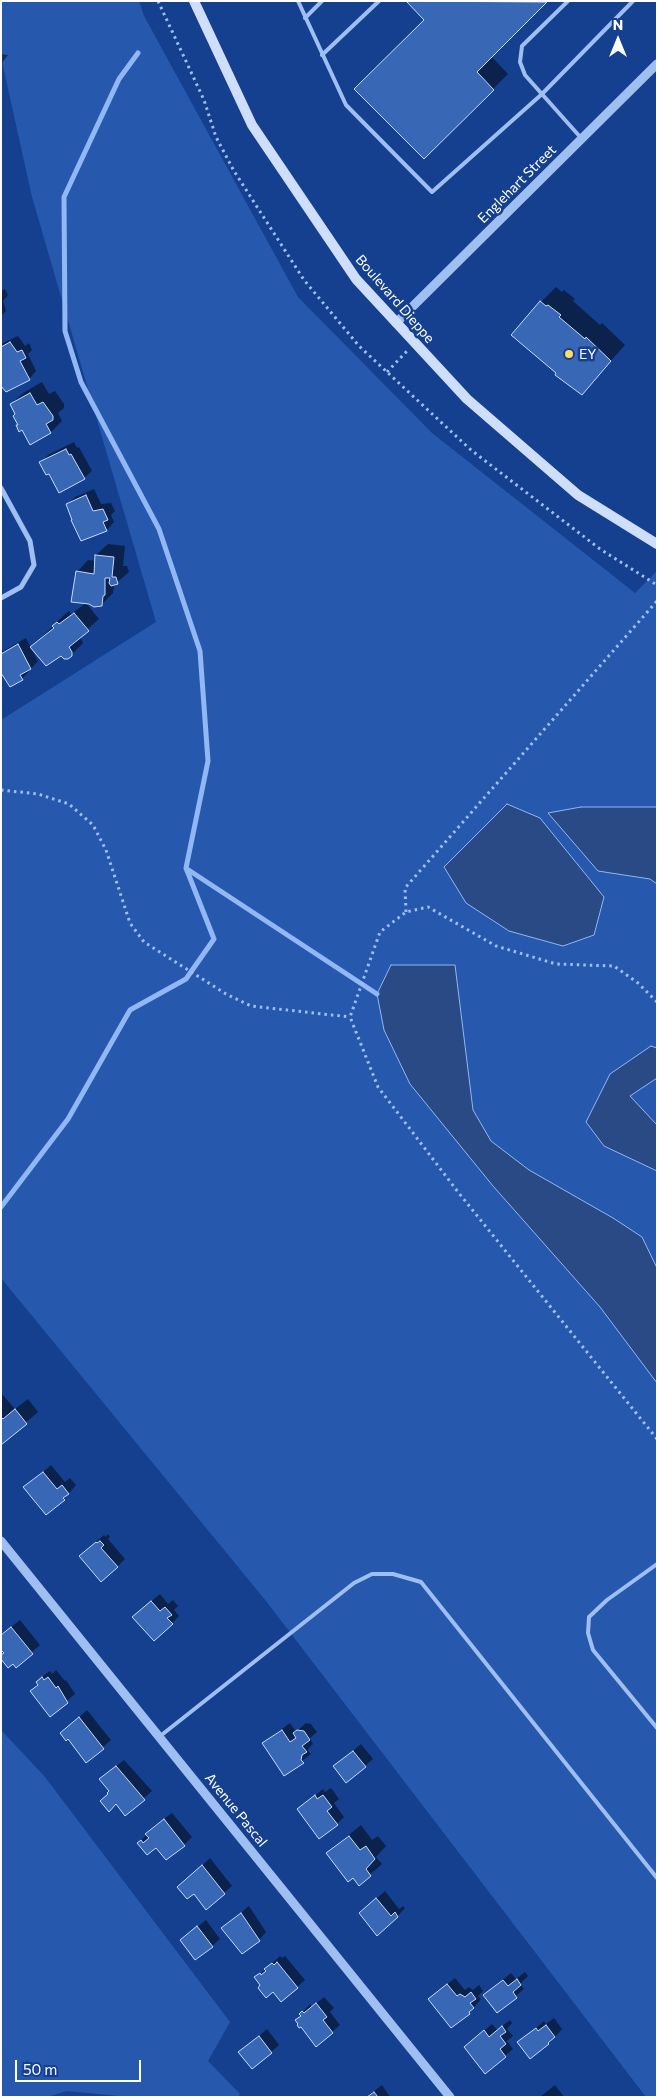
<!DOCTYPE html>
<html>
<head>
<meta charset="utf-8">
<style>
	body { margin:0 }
	#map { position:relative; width:658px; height:2098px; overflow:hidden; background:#14408f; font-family:Commissioner,sans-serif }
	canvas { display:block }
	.frame { position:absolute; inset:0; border:2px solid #fff; pointer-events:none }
	.north { position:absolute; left:593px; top:15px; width:50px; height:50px; -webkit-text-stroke:4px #14408f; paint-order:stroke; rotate:0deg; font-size:14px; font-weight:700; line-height:20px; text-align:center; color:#fff }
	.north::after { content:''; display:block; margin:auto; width:18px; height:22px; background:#fff; clip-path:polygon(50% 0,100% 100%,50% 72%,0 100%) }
	.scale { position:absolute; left:15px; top:2060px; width:126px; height:22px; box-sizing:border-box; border:2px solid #fff; border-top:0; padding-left:6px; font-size:15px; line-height:18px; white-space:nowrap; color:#fff; -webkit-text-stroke:4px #14408f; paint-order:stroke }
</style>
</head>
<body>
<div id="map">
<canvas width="658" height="2098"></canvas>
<div class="frame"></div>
<div class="north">N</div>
<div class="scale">50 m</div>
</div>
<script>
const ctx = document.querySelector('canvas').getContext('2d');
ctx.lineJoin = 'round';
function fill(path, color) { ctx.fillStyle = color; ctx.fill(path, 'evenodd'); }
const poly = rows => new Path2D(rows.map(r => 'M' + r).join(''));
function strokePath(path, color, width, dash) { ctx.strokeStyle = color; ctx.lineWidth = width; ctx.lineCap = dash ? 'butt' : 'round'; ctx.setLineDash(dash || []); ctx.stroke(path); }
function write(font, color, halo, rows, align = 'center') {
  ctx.font = font + ' Commissioner,sans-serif'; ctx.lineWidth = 5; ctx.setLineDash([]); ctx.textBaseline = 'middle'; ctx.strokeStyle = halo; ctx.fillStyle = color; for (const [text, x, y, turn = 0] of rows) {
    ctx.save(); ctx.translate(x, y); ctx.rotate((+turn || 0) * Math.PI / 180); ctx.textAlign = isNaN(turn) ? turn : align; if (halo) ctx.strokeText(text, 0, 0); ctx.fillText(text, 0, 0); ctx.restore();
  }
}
const green = poly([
	[1,1,139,1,144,16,298,297,432,433,635,593,657,571,657,2097,646,2097,266,1601,1,1278,1,720,156,622,32,197,1,57],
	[1,1730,45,1777,230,2022,208,2061,240,2094,238,2097,129,2097,67,2091,47,2097,1,2097]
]);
const water = poly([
	[507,804,540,818,604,897,594,935,563,946,509,931,466,903,444,867,507,804],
	[581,807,657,807,657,884,650,879,598,871,548,813,581,807],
	[391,965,455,965,473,1110,491,1141,529,1170,613,1218,642,1237,657,1268,657,1383,600,1307,493,1186,410,1084,384,1030,377,994,391,965],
	[651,1046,657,1048,657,1078,630,1096,657,1125,657,1171,604,1146,586,1122,610,1074,651,1046]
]);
const shadow = poly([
	[408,1,546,1,491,56,508,74,424,158,426,20],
	[1,54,8,55,1,64],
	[556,287,562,292,564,290,575,299,573,301,600,325,602,323,625,345,582,393,541,302],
	[5,289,8,295,3,301,6,311,1,316,1,291],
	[18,336,25,346,29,343,32,350,28,354,36,371,29,379,1,384,1,344],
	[42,382,49,394,55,391,64,404,64,408,58,413,62,421,51,432,30,443,19,424,16,414,11,404,23,393],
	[74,442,77,448,79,447,92,471,84,478,49,472,41,463,48,455],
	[94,489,101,504,111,503,115,511,111,515,114,522,107,530,81,540,67,505,75,497],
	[108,544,125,546,123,566,127,566,129,572,114,585,113,593,101,605,86,603,99,619,80,636,83,643,71,655,31,648,38,661,22,679,1,670,1,648,3,651,26,638,31,648,65,614,69,611,71,614,86,603,77,572,88,560,96,561,96,555],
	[1,1393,15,1409,28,1399,38,1412,1,1444],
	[51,1465,65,1482,70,1478,76,1485,64,1499,46,1513,25,1487],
	[108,1534,110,1537,108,1539,125,1559,117,1567,88,1549,104,1535,106,1537],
	[160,1594,168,1604,173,1600,178,1606,174,1610,179,1616,172,1623,141,1610],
	[20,1620,40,1645,16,1666,1,1656,5,1652,1,1635],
	[56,1670,65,1681,66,1680,75,1694,50,1715,32,1691,45,1674,50,1671,52,1674],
	[87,1710,111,1740,87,1761,68,1738,62,1733],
	[290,1723,296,1732,306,1723,311,1724,317,1732,310,1738,313,1744,309,1748,308,1751,311,1754,284,1774,263,1743],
	[361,1744,373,1759,365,1766,335,1766],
	[124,1760,152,1791,125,1814,109,1793,109,1772],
	[331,1788,339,1799,334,1803,344,1817,337,1824,298,1810,323,1789,325,1792],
	[172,1813,192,1837,184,1845,156,1846,139,1843,154,1826],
	[361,1825,372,1840,378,1836,386,1846,376,1857,382,1864,359,1884,327,1853],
	[210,1858,232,1886,206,1908,187,1880],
	[385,1891,399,1909,403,1906,405,1908,394,1920,360,1913],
	[249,1906,266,1932,259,1940,223,1928],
	[206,1920,220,1939,212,1946,181,1940],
	[280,1956,282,1958,285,1956,305,1980,297,1987,273,1991,262,1985,256,1978],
	[525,1972,528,1976,520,1984,524,1989,497,2012,484,1995,511,1973,516,1979],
	[455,1978,465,1990,469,1987,473,1990,479,1985,483,1991,478,1996,481,1999,469,2013,437,1992],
	[324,1997,334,2008,330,2012,340,2025,332,2032,301,2014,310,2004,312,2007],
	[554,2018,562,2029,549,2044,531,2058,519,2043,544,2021,546,2024],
	[510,2020,512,2023,507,2029,513,2036,507,2041,513,2049,505,2056,465,2047,492,2024,497,2030],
	[267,2029,279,2045,271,2052,240,2052],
	[382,2085,390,2097,366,2097],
	[555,2085,564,2097,540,2097]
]);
const stream = poly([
	[187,869,377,994],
	[1,1207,68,1119,130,1010,186,979,214,939,186,868,208,761,200,651,159,529,81,382,65,331,64,197,119,79,138,53]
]);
const building = poly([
	[406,1,547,2,477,72,494,90,424,159,354,89,424,20,406,1],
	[540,301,546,306,548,305,561,315,559,317,585,339,586,337,611,361,582,395,555,375,556,373,511,335,540,301],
	[10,342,17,352,22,350,26,358,20,361,30,380,6,392,1,386,1,347,10,342],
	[30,393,37,405,43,402,53,416,53,420,46,424,51,433,30,445,22,430,19,432,16,425,18,425,13,416,15,414,10,404,30,393],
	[66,449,69,455,71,454,85,479,59,493,49,474,46,475,39,462,66,449],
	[86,495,93,511,103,509,108,520,103,522,107,531,81,541,71,520,72,520,66,504,86,495],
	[95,555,114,557,112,577,116,577,118,584,111,586,109,583,110,578,105,578,105,595,103,596,102,606,94,607,89,604,71,602,76,571,94,574,95,555],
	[74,613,89,631,69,647,72,652,72,656,68,659,64,659,61,656,46,666,30,647,54,628,52,626,57,622,59,624,74,613],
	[18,644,31,669,20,675,23,680,10,687,1,673,1,654,18,644],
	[15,1409,27,1424,1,1445,1,1417,3,1419,15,1409],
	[43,1472,57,1489,62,1485,69,1494,63,1498,65,1500,46,1515,23,1487,43,1472],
	[100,1541,104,1545,101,1548,118,1567,101,1582,79,1556,96,1542,97,1543,100,1541],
	[151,1601,160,1611,165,1607,172,1615,167,1618,173,1624,154,1641,132,1617,151,1601],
	[11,1627,33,1654,16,1668,13,1664,8,1668,1,1659,1,1655,4,1653,1,1650,1,1635,11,1627],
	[42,1677,44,1680,48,1677,56,1688,58,1686,68,1703,50,1717,30,1691,38,1685,36,1682,42,1677],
	[79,1717,104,1749,86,1763,68,1739,66,1741,60,1733,79,1717],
	[282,1730,290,1742,296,1738,293,1733,297,1730,304,1731,310,1740,302,1746,307,1752,302,1755,301,1760,304,1763,284,1776,262,1743,282,1730],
	[353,1751,366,1767,346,1783,333,1766,353,1751],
	[116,1766,145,1800,125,1816,116,1804,109,1812,100,1801,108,1794,107,1793,109,1791,99,1779,116,1766],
	[315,1795,317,1799,323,1795,332,1807,327,1811,338,1825,319,1839,297,1809,315,1795],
	[164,1819,185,1846,166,1860,156,1848,147,1855,137,1843,141,1840,143,1843,149,1838,145,1834,164,1819],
	[349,1836,360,1850,366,1846,375,1859,366,1869,371,1876,359,1886,353,1878,348,1882,326,1853,349,1836],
	[202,1865,225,1894,206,1910,194,1894,187,1899,177,1887,202,1865],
	[376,1898,391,1916,395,1912,398,1917,377,1936,359,1913,376,1898],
	[241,1913,260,1941,242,1954,221,1928,241,1913],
	[197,1926,213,1947,195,1960,180,1940,197,1926],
	[277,1962,298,1988,281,2002,273,1992,266,1998,258,1988,260,1985,254,1977,260,1973,261,1975,266,1971,264,1969,272,1963,274,1965,277,1962],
	[517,1979,521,1985,513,1992,517,1998,497,2013,483,1995,503,1980,508,1986,517,1979],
	[447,1984,457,1996,460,1994,465,1997,471,1992,476,1999,470,2003,474,2008,469,2012,470,2014,451,2028,428,1999,447,1984],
	[316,2003,327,2017,323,2020,333,2033,316,2047,301,2027,299,2028,297,2025,298,2024,295,2020,301,2016,299,2014,302,2011,304,2013,316,2003],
	[546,2025,555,2037,548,2043,549,2044,530,2059,517,2042,536,2028,538,2031,546,2025],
	[502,2026,506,2032,500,2036,506,2044,500,2049,506,2057,485,2074,464,2047,484,2030,489,2037,502,2026],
	[259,2036,272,2053,252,2069,238,2052,259,2036],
	[374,2092,378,2097,367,2097,374,2092]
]);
const path = poly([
	[158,1,204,100,216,137,234,171,304,280,359,346,471,450,600,549,657,585],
	[387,372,407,351],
	[1,790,38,794,69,804,93,825,106,850,130,923,144,942,226,994,251,1006,350,1017],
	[406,912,405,888,657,601],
	[657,1002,638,983,614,966,556,964,496,946,428,907,406,912,380,932,350,1017,378,1087,458,1192,657,1439]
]);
const service = poly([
	[298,1,346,105,432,192,542,94,633,1],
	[568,1,522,46,520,62,525,75,582,139],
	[305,18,322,1],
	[322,55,379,1],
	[657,1564,607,1600,589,1617,588,1633,593,1650,657,1728],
	[159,1737,354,1583,372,1574,393,1574,421,1582,657,1878]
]);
const minor = poly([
	[1,488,30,541,34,565,21,587,1,598]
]);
const tertiary = poly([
	[396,323,657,64],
	[1,1541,450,2097]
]);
const secondary = poly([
	[194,1,252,125,356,279,467,399,578,495,657,544]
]);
const markers = [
	[569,354,5,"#ffdd5f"]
];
const streetNames = [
	["Englehart Street",517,184,-45],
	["Boulevard Dieppe",395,299,49],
	["Avenue Pascal",236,1810,51]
];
const poiNames = [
	["EY",579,354]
];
fill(green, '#2659ae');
fill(water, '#294a84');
strokePath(water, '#91b7f4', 1);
fill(shadow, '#0007');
strokePath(stream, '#91b7f4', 5);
fill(building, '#3867b6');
strokePath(building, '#c6dafc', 1);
strokePath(path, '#9fbef1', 3, [2.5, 4]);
strokePath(service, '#9fbef1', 4);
strokePath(minor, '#9fbef1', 5);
strokePath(tertiary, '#9fbef1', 9);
strokePath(secondary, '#cedefb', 10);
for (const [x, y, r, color] of markers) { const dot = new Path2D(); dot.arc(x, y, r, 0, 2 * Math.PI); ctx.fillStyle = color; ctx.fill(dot); strokePath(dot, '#14408f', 2); }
write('14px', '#fff', '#14408f', streetNames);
write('14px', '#fff', '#14408f', poiNames, 'left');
</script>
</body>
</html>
